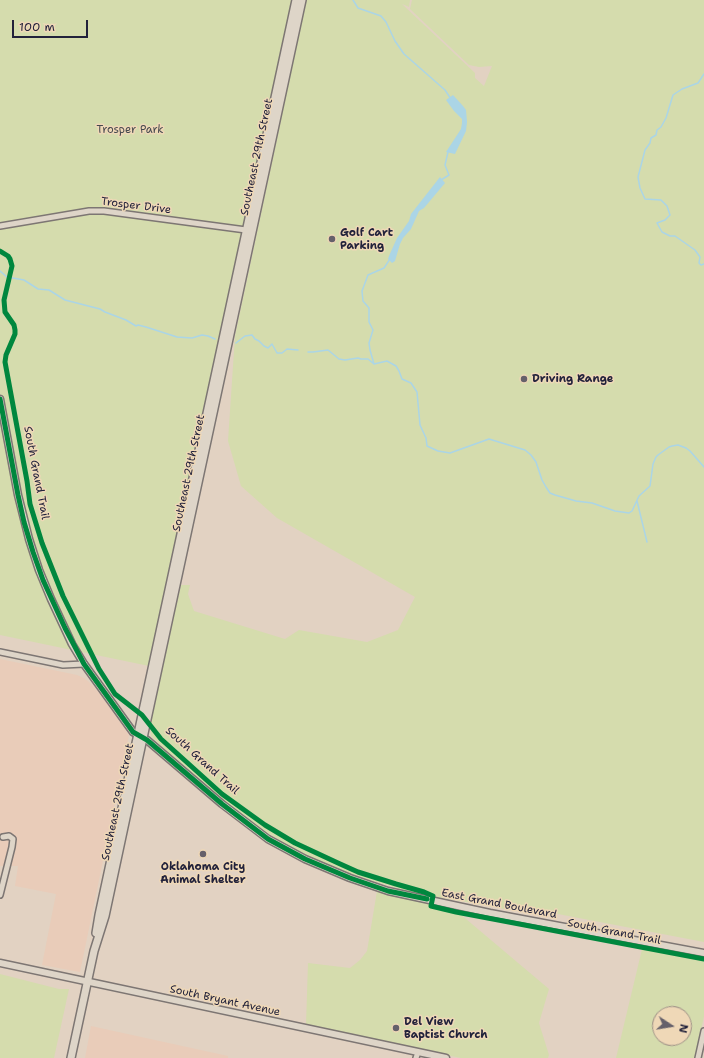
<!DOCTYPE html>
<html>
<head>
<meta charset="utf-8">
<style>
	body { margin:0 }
	#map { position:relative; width:704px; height:1058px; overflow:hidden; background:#e2d2c2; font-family:"Shantell Sans",sans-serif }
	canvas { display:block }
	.north { position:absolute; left:652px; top:1006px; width:40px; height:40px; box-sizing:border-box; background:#efd8b7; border:1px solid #9d8f85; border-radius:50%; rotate:102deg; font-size:11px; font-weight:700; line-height:16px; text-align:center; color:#22223b }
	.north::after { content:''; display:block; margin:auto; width:14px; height:18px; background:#65606a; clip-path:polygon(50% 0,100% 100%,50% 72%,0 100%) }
	.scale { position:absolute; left:12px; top:20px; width:76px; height:18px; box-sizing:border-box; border:2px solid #22223b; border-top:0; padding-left:5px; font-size:12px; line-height:14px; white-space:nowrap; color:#22223b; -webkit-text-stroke:3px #efd8b7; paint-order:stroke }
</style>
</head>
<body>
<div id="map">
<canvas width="704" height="1058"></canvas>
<div class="north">N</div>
<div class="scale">100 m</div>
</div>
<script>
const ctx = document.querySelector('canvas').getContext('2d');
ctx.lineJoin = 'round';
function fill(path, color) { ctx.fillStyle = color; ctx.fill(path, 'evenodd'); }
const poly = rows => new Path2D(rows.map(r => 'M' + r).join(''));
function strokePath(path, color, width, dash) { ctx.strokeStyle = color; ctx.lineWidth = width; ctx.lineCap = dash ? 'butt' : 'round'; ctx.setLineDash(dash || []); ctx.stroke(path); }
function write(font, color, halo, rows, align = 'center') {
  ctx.font = font + ' "Shantell Sans",sans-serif'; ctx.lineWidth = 3; ctx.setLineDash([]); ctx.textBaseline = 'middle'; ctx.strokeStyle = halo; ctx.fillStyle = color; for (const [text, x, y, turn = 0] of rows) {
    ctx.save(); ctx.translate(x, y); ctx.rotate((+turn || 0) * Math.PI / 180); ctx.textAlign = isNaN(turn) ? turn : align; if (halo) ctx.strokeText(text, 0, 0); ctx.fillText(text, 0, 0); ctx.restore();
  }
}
const built = poly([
	[0,659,77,675,84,678,89,682,101,695,129,735,80,972,42,965,56,894,15,886,18,866,0,866],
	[91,1026,228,1056,228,1058,85,1058]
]);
const green = poly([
	[0,0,410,0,409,7,402,4,475,73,475,78,484,86,492,66,479,67,469,65,410,9,412,0,704,0,704,942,511,905,511,910,410,892,360,877,323,864,285,844,240,815,221,800,176,761,151,736,150,722,181,585,190,585,188,594,194,611,285,639,299,630,367,642,398,630,415,597,277,518,241,486,228,441,235,336,281,120,267,115,149,666,0,635],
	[377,891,432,904,453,908,549,989,539,1023,549,1055,548,1058,461,1058,306,1025,308,963,350,968,360,960,367,951],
	[643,945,704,957,704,1016,695,1058,616,1058],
	[660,1014,684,1014,684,1038,660,1038],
	[0,974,59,989,69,989,54,1058,0,1058]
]);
const water = poly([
	[453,95,463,106,466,110,467,122,466,131,455,154,446,152,461,129,462,123,462,119,454,111,446,100],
	[440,177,445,183,424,208,419,211,411,229,403,238,400,244,395,261,392,263,388,259,389,256,397,238,409,221,411,214]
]);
const stream = poly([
	[353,0,358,8,381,16,386,22,395,41,404,54,445,90,451,99],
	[704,74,698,83,682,89,673,95,666,118,661,127,657,130,656,135,651,138,650,143,645,150,638,177,640,188,645,199,661,200,667,206,670,215,665,220,657,223,662,232,670,236,675,236,695,250,700,257,699,263,701,265,704,264],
	[441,180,449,175,445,165,448,152],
	[0,271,7,277,24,280,38,289,49,290,65,300,100,309,105,312,126,320,136,326,138,325,146,327,177,337,192,338,202,335,208,336,215,339],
	[236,343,245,336,252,335,255,339,259,341,264,346,268,348,272,344,277,353,282,353,287,349,298,350],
	[308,352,313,352,328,350,339,359,345,360,358,358,361,359,368,359,374,364],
	[374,364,387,361,396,366,399,371,402,379,411,383,417,392,420,425,426,438,427,446,438,451,450,453,489,439,525,450,531,455,536,462,542,480,546,487,550,493,555,495,576,501,592,503,615,511,629,513,632,511,639,496,650,486,653,464,656,457,658,455,669,447,672,446,678,445,686,448,690,451,704,467],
	[374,364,370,350,369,343,373,330,369,322,369,308,363,301,362,291,368,275,384,268,390,259],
	[637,501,647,542]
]);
const minor = poly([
	[0,226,89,211,104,211,246,230],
	[0,652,63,665,84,664],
	[0,895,12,847,13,839,9,836,3,837],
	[416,1058,418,1052],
	[698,1058,704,1031]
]);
const tertiary = poly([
	[0,399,18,495,29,539,39,570,51,599,72,644,84,664,133,732,147,740,222,804,268,839,305,859,350,878,388,891,490,913,704,953],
	[0,963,446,1058]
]);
const secondary = poly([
	[96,933,99,915,296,0],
	[71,1058,94,951,105,916,143,738,302,0]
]);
const cycleway = poly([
	[0,251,8,256,10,259,12,266,4,300,5,312,14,325,15,330,15,334,6,355,5,362,27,481,30,504,42,543,63,596,99,669,115,694,142,715,161,739,222,794,265,825,295,843,338,863,358,872,396,884,424,892,433,896,431,906,456,912,704,959],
	[0,399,18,495,24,522,33,552,43,580,65,628,84,664,133,732,147,740,222,804,268,839,305,859,350,878,388,891,427,899]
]);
const markers = [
	[332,239,4,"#65606a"],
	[524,379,4,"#65606a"],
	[203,854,4,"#65606a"],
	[396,1028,4,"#65606a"]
];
const parkNames = [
	["Trosper Park",130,130]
];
const streetNames = [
	["Southeast 29th Street",257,157,-78],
	["Trosper Drive",136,206,7],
	["South Grand Trail",36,473,79],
	["Southeast 29th Street",189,473,-78],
	["South Grand Trail",202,761,42],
	["Southeast 29th Street",118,802,-78],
	["East Grand Boulevard",499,904,11],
	["South Grand Trail",614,932,11],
	["South Bryant Avenue",225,1001,12]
];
const poiNames = [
	["Golf Cart",340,233],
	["Parking",340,246],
	["Driving Range",532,379],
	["Oklahoma City",203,867,"center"],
	["Animal Shelter",203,880,"center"],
	["Del View",404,1022],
	["Baptist Church",404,1035]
];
fill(built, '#e9ccb9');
fill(green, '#d5dcad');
fill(water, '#abd5e6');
strokePath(stream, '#abd5e6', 1.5);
strokePath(minor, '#7d7673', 8);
strokePath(tertiary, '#7d7673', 9);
strokePath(secondary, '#7d7673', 10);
strokePath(minor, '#ded5c8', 5);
strokePath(tertiary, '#ded5c8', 6);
strokePath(secondary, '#ded5c8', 7);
strokePath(cycleway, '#00873e', 5);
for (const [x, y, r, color] of markers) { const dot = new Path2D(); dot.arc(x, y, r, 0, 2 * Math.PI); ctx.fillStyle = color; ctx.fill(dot); strokePath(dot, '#efd8b7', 1.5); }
write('11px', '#44494e', '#efd8b7', parkNames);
write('11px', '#22223b', '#efd8b7', streetNames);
write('bold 11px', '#22223b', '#efd8b7', poiNames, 'left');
</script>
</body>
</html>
